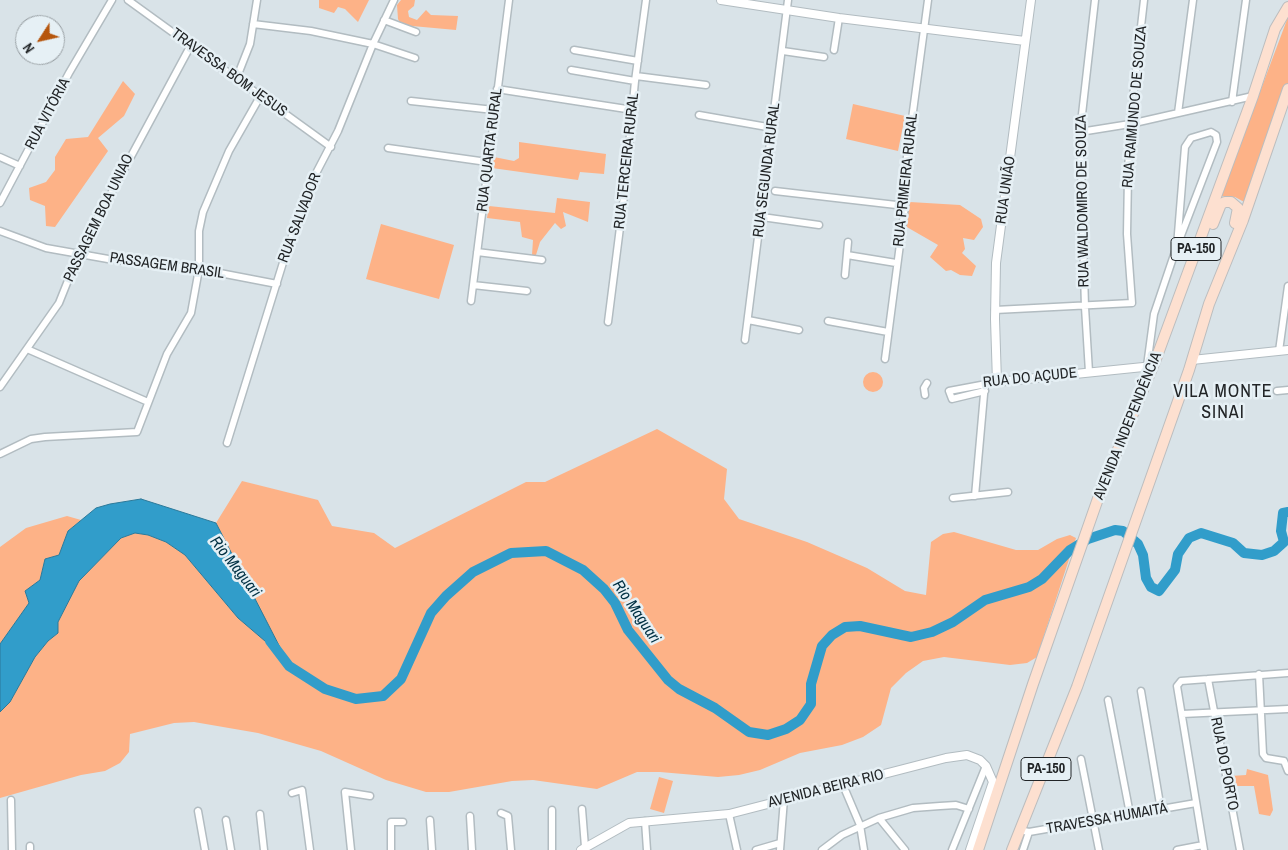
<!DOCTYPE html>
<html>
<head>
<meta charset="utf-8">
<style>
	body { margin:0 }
	#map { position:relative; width:1288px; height:850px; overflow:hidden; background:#d9e3e8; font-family:"Archivo Narrow",sans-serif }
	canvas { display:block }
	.north { position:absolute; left:15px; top:15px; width:50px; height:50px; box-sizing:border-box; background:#e6f0f5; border:1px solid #979ea2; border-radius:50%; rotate:235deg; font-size:14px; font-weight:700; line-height:20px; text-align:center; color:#212426 }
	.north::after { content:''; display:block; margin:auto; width:18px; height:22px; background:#b6560d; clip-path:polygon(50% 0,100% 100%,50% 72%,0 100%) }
</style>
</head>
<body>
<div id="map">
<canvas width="1288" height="850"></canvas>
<div class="north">N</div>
</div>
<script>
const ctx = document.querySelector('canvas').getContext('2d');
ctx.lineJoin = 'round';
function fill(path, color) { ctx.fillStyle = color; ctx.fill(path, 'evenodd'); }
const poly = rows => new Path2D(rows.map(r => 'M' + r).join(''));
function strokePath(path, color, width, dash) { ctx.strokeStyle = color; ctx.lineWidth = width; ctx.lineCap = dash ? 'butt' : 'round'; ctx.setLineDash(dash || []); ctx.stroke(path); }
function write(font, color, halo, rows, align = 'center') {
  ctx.font = font + ' "Archivo Narrow",sans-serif'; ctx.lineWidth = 5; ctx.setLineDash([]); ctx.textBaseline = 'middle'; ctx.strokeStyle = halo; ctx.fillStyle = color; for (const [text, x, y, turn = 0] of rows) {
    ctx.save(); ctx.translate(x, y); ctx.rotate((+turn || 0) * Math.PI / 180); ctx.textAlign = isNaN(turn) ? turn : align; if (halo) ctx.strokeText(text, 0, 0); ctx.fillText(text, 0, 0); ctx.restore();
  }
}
const green = poly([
	[319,0,369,0,358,22,345,9,338,7,334,13,319,8],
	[401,0,415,0,414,6,408,11,409,17,417,20,426,10,431,15,458,16,456,30,401,25,398,19,397,5],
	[1288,17,1288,84,1246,203,1235,197,1221,196],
	[123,81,135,94,124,116,98,138,108,151,55,227,46,226,45,206,30,200,29,188,46,182,55,170,55,157,66,139,88,137],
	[853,104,905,116,898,151,846,139],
	[519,142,606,154,604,174,580,172,578,180,492,168,494,157,514,161,519,158],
	[557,198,590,202,588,222,563,212,566,226,561,229,555,223,540,242,536,255,532,255,533,240,522,237,520,222,487,218,489,206,555,213],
	[910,202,960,205,981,219,983,227,974,240,963,238,965,249,962,253,976,266,972,276,960,275,951,270,946,271,930,257,938,245,905,226],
	[381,224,454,245,439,299,366,279],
	'863 382a10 10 0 1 1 20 0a10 10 0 1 1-20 0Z',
	[657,429,727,469,724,499,739,519,807,542,867,568,905,591,926,595,931,542,943,534,954,532,1016,550,1038,550,1057,539,1070,535,1076,538,1037,657,1027,663,1010,665,944,657,923,661,906,673,891,688,881,725,863,737,842,745,800,753,760,770,739,775,718,777,660,772,637,772,597,789,533,780,512,781,449,792,426,792,386,780,321,751,258,733,194,722,174,723,130,734,129,752,120,763,105,771,81,775,0,798,0,712,10,702,35,657,48,641,58,633,58,622,79,581,121,538,135,533,148,535,166,542,185,555,238,618,285,658,216,523,242,481,318,500,332,526,374,533,395,548,526,482,545,482],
	[67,516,81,520,68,531,59,555,45,559,40,580,25,591,29,603,0,644,0,547,26,528],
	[1247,769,1268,775,1273,810,1270,816,1259,814,1254,786,1233,786,1231,776,1246,775],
	[659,777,673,781,664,813,650,809]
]);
const water = poly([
	[141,499,216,523,286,659,238,618,185,555,166,542,148,535,135,533,121,538,79,581,58,622,58,633,48,641,35,657,10,702,0,712,0,644,29,603,25,591,40,580,45,559,59,555,68,531,96,508,110,504,141,499]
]);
const river = poly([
	[270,641,289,666,325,689,356,699,383,696,401,679,431,613,446,596,473,572,511,553,546,551,583,570,604,589,615,603,628,630,668,680,679,689,715,708,749,732,768,735,786,729,800,720,811,704,811,684,822,646,832,635,845,627,860,626,911,637,932,632,953,622,985,600,1029,587,1042,579,1070,550,1088,539,1115,530,1123,531,1138,544,1143,555,1146,578,1151,587,1159,591,1175,570,1178,554,1189,538,1201,533,1233,543,1244,553,1262,555,1274,551,1284,542,1281,531,1283,513,1288,512]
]);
const minor = poly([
	[128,0,331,147],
	[384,20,416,32],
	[253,24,311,31,373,44,415,58],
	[574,50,638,61],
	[834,50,839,18],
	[783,51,824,57],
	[571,70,635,81],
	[636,76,706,85],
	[237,77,250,44,257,0],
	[497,89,633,110],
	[411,101,494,110],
	[1232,102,1246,0],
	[1178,113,1193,0],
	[699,115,773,128],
	[1080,132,1130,124,1253,96],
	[388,148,487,162],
	[0,157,20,166],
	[775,191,905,206],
	[0,203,69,73,112,0],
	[762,217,819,225],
	[0,231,46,248,108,259,199,269,277,284],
	[477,252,542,260],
	[847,255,896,263],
	[845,275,848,242],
	[473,285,527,291],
	[471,301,509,0],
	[995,310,1132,303,1127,234,1128,175,1130,124,1144,0],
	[748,320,799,330],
	[828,321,888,332],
	[608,322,625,188,635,81,646,0],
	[745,340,788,0],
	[27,349,148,402],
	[1279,351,1288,286],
	[885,359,905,206,907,156,928,0],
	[1147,366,1154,314,1177,246,1217,142,1216,135,1211,132,1191,138,1185,147,1177,246],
	[1089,372,1085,307,1080,132,1095,0],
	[0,387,59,303,79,253,191,45],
	[985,391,952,399,949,391,997,382],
	[1277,391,1288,390],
	[925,395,924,388,927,383],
	[227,443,286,253,312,181,338,131,373,44,394,0],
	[0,454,31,439,45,437,137,432,167,354,191,313,199,269,199,231,203,212,229,151,261,95],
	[975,496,985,383],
	[953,498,1008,492],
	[1259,674,1263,754,1266,758,1284,761,1288,771],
	[1208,679,1240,850],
	[1141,691,1161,810],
	[1108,700,1130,814],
	[1182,714,1288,709],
	[1081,759,1099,850],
	[843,785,860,825,864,850],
	[292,793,302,790,310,850],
	[11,800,12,850],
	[582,809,585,847],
	[198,811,205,850],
	[501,813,508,816,511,850],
	[260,814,264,850],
	[729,814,737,850],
	[470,816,472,850],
	[879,818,905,850],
	[226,820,231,850],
	[430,820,432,850],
	[645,821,647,850],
	[1019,830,1029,832,1196,803],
	[30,846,30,850],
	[351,850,345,792,370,796],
	[391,850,391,822,403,822],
	[552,850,552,810],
	[756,850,780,843],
	[780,850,784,799],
	[822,850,842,835,879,818,913,808,940,806,956,805,969,809],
	[952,850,986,766],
	[1023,850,1029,832],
	[1177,850,1203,845],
	[1204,850,1177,686,1181,681,1288,673]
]);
const tertiary = poly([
	[721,0,839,18,1025,41],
	[1031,0,996,263,995,319,997,382,1153,366],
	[1192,360,1288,350],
	[581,850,629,823,729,814,946,758,967,755,980,760,986,766,993,782,970,850]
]);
const primary = poly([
	[1213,224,1221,204,1225,202,1231,202,1238,208,1235,223],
	[978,850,1033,684,1101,490,1156,359,1253,96,1275,29,1288,7],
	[1012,850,1077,687,1189,370,1209,304,1243,220,1288,89]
]);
const shields = [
	[1196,249,50],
	[1046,769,50]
];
const shieldNames = [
	["PA-150",1196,249],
	["PA-150",1046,769]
];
const streetNames = [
	["TRAVESSA BOM JESUS",229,73,36],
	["RUA RAIMUNDO DE SOUZA",1135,107,-85],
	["RUA VITÓRIA",48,114,-62],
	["RUA QUARTA RURAL",490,150,-83],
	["RUA TERCEIRA RURAL",627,161,-84],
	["RUA SEGUNDA RURAL",767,170,-83],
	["RUA PRIMEIRA RURAL",906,180,-84],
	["RUA UNIÃO",1006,190,-82],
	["RUA WALDOMIRO DE SOUZA",1083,201,-91],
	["PASSAGEM BOA UNIAO",99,218,-64],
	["RUA SALVADOR",300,218,-69],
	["PASSAGEM BRASIL",167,266,8],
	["RUA DO AÇUDE",1030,378,-6],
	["AVENIDA INDEPENDÊNCIA",1128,426,-68],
	["RUA DO PORTO",1224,764,79],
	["AVENIDA BEIRA RIO",826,789,-14],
	["TRAVESSA HUMAITÁ",1107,819,-10]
];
const waterNames = [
	["Rio Maguari",235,567,52],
	["Rio Maguari",636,612,56]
];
const quarterNames = [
	["VILA MONTE",1223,392],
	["SINAI",1223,413]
];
fill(green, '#fdb287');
fill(water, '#319dca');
strokePath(water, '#2c7999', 1);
strokePath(river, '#319dca', 10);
strokePath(minor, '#b2bcc1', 9);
strokePath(tertiary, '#b2bcc1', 10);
strokePath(primary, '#bcbdbe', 12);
strokePath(minor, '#fff', 6);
strokePath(tertiary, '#fff', 8);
strokePath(primary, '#fde0d0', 10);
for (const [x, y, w] of shields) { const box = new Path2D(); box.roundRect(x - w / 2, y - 11.5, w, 23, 4); ctx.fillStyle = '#e6f0f5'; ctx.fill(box); strokePath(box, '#212426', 1); }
write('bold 14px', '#212426', null, shieldNames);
write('15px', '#212426', '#e6f0f5', streetNames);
write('italic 16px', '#003043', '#e6f0f5', waterNames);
ctx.letterSpacing = '1px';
write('18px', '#212426', '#e6f0f5', quarterNames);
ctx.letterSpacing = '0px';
</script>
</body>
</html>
